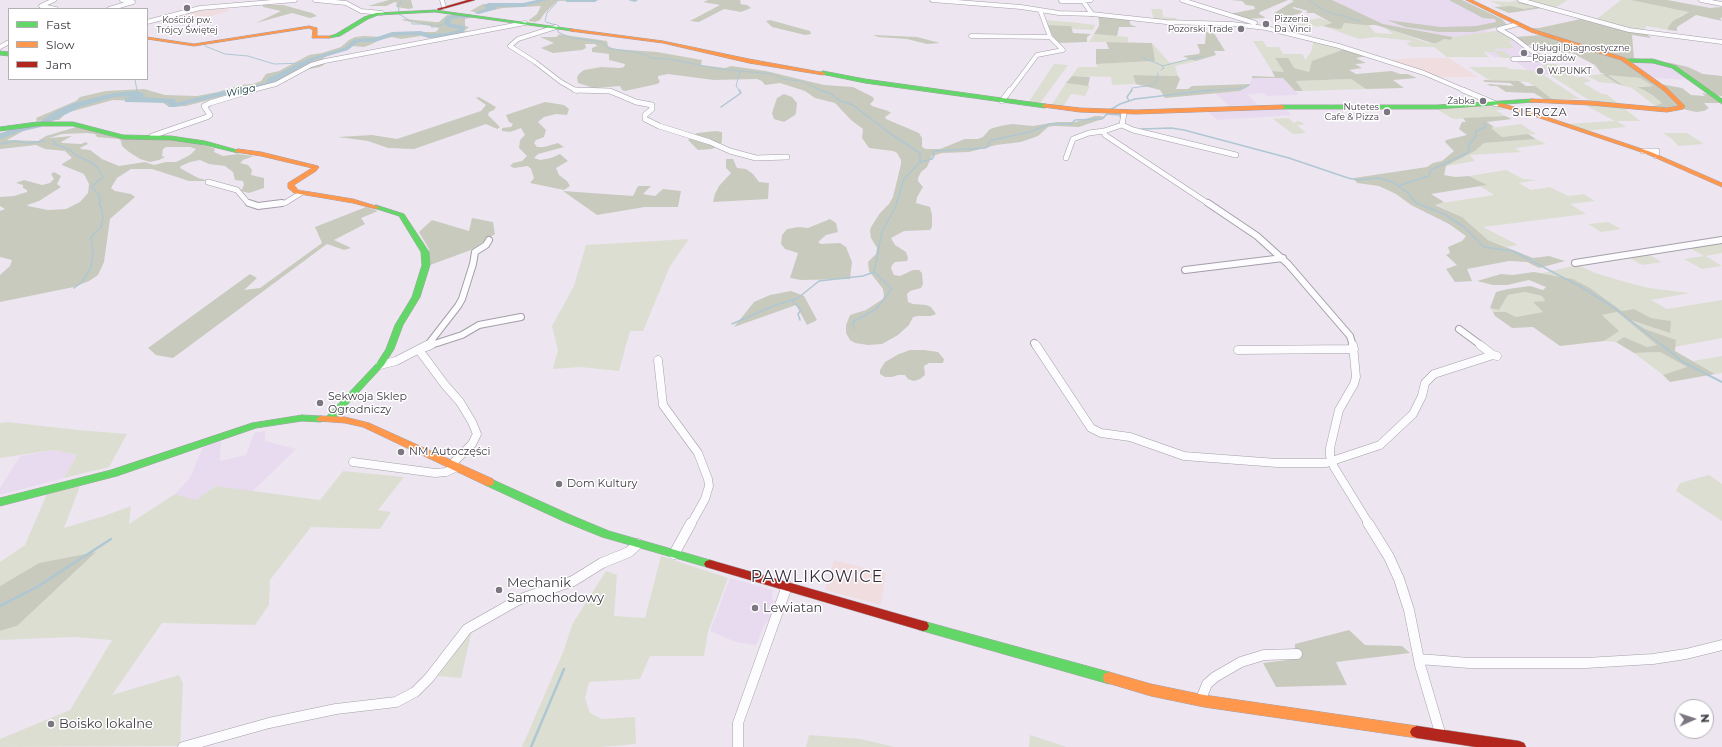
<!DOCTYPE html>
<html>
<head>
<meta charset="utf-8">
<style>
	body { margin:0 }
	#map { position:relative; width:1722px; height:747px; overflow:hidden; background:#ede6f1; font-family:Montserrat,sans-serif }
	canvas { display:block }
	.legend { position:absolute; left:8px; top:8px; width:140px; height:72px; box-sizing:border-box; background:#fff; border:1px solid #b2b0b4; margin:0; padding:5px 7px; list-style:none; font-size:12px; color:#3f3a43 }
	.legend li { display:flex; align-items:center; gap:8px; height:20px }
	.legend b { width:20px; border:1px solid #b2b0b4 }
	.north { position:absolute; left:1674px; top:699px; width:40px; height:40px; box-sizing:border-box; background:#fff; border:1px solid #b2b0b4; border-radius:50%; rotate:87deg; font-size:11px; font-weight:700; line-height:16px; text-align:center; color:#3f3a43 }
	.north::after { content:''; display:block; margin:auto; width:14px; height:18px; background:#7c7680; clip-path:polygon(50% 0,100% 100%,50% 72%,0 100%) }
</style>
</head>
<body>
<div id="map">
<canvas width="1722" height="747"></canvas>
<ul class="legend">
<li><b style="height:5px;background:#63d668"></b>Fast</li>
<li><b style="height:5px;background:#ff974d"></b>Slow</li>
<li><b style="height:5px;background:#b3261e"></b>Jam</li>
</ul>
<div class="north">N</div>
</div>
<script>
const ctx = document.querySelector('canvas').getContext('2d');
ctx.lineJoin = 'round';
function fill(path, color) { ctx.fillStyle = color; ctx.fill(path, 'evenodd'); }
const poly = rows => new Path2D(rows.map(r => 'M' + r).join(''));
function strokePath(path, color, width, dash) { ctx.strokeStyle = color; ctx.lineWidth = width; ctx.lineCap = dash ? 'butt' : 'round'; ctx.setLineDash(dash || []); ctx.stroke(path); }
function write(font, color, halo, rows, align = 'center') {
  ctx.font = font + ' Montserrat,sans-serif'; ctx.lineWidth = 3; ctx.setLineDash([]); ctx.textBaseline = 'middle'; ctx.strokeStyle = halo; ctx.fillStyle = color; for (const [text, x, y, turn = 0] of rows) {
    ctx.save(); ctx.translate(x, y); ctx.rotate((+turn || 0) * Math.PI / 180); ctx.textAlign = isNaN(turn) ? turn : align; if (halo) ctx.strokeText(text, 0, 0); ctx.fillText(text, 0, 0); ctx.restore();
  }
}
const built = poly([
	[1332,0,1462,0,1502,19,1507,25,1486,31,1490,32,1454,37,1383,24],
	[1516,40,1539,57,1535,59,1494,57,1482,50],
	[1515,60,1540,61,1544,64,1543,67,1555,75,1544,75,1528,70,1517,63,1519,63],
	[1651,62,1671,66,1690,80,1651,78,1633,64,1634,63],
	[1252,78,1283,78,1299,95,1267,96,1262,93,1247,94,1258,105,1229,106,1215,93,1240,91,1249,86],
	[1285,108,1292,115,1217,120,1207,111],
	[265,431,265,441,296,449,252,492,216,486,196,500,175,494,190,478,203,447,221,441,220,461,246,455,254,433],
	[53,450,77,455,64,478,0,495,0,488,20,456],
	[730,578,773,590,772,600,779,601,770,619,765,624,756,645,736,642,710,631]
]);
const education = poly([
	[219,8,232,10,186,24,162,20,197,10],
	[1417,58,1449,58,1478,77,1439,77,1387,60],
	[834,560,886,573,881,605,825,590]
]);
const green = poly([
	[1518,0,1523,2,1519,4,1525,4,1538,7,1524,9,1502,6,1490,1,1509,2],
	[1521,0,1568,0,1553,9],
	[1621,0,1667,0,1710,8,1722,7,1722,17,1677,9,1690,12,1680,16,1668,27,1668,30,1647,26,1641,31,1594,21],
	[1151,9,1162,9,1163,17,1176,18,1178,22,1154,20],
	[1320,18,1333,23,1324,26,1342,27,1344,23,1369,25,1375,33,1393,34,1384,27,1428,43,1437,43,1444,39,1451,40,1454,37,1500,30,1516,40,1509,42,1514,48,1494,49,1497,51,1504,51,1513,58,1502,58,1495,52,1484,52,1489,57,1447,57,1434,47,1411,47,1406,43,1413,41,1376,37,1359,39,1323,26,1316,27,1311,24,1294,27,1287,24],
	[1046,20,1079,23,1095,25,1093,30,1071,29,1071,26,1048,25],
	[1094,34,1128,37,1128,42,1089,42],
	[1314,40,1345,49,1309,72,1294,68,1275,58,1284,72,1272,71,1253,41,1263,41,1267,47,1279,47,1283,54,1303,54,1305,60,1311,52],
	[1152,43,1170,63,1189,59,1196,61,1175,66,1178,76,1133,75,1136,84,1112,85,1111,77,1072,76,1078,67,1098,67,1096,64,1154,61],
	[1054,64,1068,65,1039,105,1028,103],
	[1544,64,1557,64,1576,77,1584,77,1591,81,1583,83,1602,94,1606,94,1622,106,1592,101,1587,99,1550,75,1554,75,1543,67],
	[1469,67,1506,67,1510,69,1530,70,1542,74,1580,99,1552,99,1528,82,1491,80,1487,79],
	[1602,74,1618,84,1599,82,1587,76],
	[1607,74,1640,78,1653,86,1639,86,1644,91,1652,95,1662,103,1655,106,1632,88,1624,86],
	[1352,79,1366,89,1303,91,1296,81],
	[1066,83,1090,86,1085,96,1071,94,1063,107,1051,106],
	[1583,104,1624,108,1640,121,1617,121,1626,127,1584,131,1565,124,1615,121],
	[1496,105,1509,109,1496,110,1505,116,1453,119,1435,108],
	[1288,118,1294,123,1298,121,1304,123,1303,125,1297,125,1306,133,1293,134,1273,119],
	[1521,124,1536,134,1502,137,1490,128],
	[1663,133,1687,133,1704,144,1678,146,1672,139],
	[1536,139,1546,144,1515,148,1521,152,1470,155,1475,161,1446,166,1475,151,1484,143],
	[1506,170,1523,179,1537,180,1519,183,1531,190,1550,187,1568,196,1584,194,1595,201,1570,204,1586,214,1483,227,1518,245,1507,247,1488,240,1462,217,1435,204,1494,195,1480,186,1486,185,1469,176],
	[1608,222,1621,229,1601,232,1588,224],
	[689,239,670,266,643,331,630,331,619,371,580,367,553,369,558,350,552,326,574,286,586,245],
	[1722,241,1722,253,1706,256,1722,266,1702,269,1684,259,1704,256,1688,247],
	[1646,253,1662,262,1642,265,1626,256],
	[1578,265,1595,273,1622,281,1649,288,1690,293,1651,300,1667,309,1722,300,1722,338,1675,347,1675,340,1645,329,1629,318,1670,333,1670,321,1651,318,1634,309,1622,311,1590,288,1573,279,1542,273],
	[1525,292,1542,296,1545,302,1534,302,1543,312,1516,317,1506,312,1493,312,1490,308,1499,310,1508,295],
	[1617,312,1658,345,1647,347,1624,337,1616,342,1604,341,1618,331,1602,315],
	[1660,352,1688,368,1663,375,1634,353],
	[1722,356,1722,373,1715,374,1693,361],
	[7,422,78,430,127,434,109,467,64,478,77,455,53,450,0,458,0,423],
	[343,471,404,477,378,510,391,512,380,529,311,527,270,580,269,605,255,625,162,623,112,695,179,675,183,683,180,746,0,747,0,739,70,710,112,640,74,637,0,640,0,631,17,626,95,553,39,563,0,586,0,562,25,545,47,494,80,486,64,528,104,516,131,506,129,524,175,494,196,500,216,486,320,500],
	[1709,475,1722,484,1722,521,1676,491,1680,483],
	[661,556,728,578,708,632,704,656,650,656,640,679,589,682,585,698,590,713,602,719,635,717,636,744,601,747,522,747,563,652,573,623,606,571,617,575,614,616,645,618],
	[472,630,461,678,438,676],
	[809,735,861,739,895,747,806,747],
	[1030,735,1067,747,1029,747]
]);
const forest = poly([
	[389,0,411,0,413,8,409,9,397,7,396,6,397,3,395,2,386,6,368,6],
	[539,0,601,0,557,1,544,14,540,20,535,22,529,21,529,20,537,14,541,6,503,8,480,13,470,11,483,4,522,4],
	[708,0,739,0,741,1,740,4,747,5,751,8,741,12,724,9,699,22,690,21,720,5,703,2],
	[1230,0,1288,0,1260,12,1259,14,1265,17,1264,18,1247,19,1229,14,1255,9,1254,6,1246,5,1242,1],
	[1291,0,1332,0,1383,24,1453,37,1451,40,1444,39,1437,43,1432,43,1376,25,1364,25,1344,23,1342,28,1339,29,1323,26,1332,23,1314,13,1306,13,1308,11,1294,7,1292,8,1302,11,1301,13,1287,17,1274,13,1294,1],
	[1449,0,1462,0,1502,19,1507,25,1474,32,1439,32,1405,27,1387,20,1441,27,1476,26,1496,22,1495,19,1483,18],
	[1631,0,1667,0,1710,8,1722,7,1722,17,1720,19,1722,21,1696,15,1677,27,1677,31,1668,30,1668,27,1673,21,1689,12],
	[1523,2,1542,8,1509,13,1494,7,1511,6,1524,9,1536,7,1517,3],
	[263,5,283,5,312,13,317,16,310,18,292,13,256,23,281,11,263,7],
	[447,15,473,17,465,19,465,26,469,27,464,31,468,32,432,38,421,36,401,39,392,37,379,40,372,44,364,47,353,46,345,50,325,57,323,59,324,65,320,67,293,72,275,83,186,106,169,107,162,102,113,100,66,113,59,120,37,121,36,118,76,101,80,97,106,91,144,89,165,95,197,96,218,92,240,85,253,84,261,81,266,74,279,71,309,55,322,53,341,47,349,40,355,37,364,36,382,37,399,32,435,32,438,30,439,28,402,20,404,19,435,22,439,22],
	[1097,15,1128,18,1131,25,1137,27,1119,27,1117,36,1094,34,1099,26,1099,20],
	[1581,19,1646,33,1651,38,1632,35,1634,58,1671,63,1688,67,1703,74,1722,76,1722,96,1710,95,1721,103,1704,103,1709,108,1704,111,1696,112,1674,107,1665,109,1640,106,1655,106,1662,103,1652,95,1638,87,1653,86,1640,78,1608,75,1624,86,1618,84,1602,74,1606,74,1601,73,1595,65,1572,53,1562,53,1535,45,1525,45,1516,37,1542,35,1527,28,1539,28],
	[1624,58,1676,66,1684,71,1713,95,1702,93,1705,96,1691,95,1682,88,1655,83],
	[770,20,810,31,811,34,805,35,772,27,766,21],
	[1048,25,1071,26,1073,33,1091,34,1087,37,1087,42,1058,43,1052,35],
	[1206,32,1214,33,1225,51,1214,51,1216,55,1196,61,1189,59,1183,56,1199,54,1200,51,1197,44,1205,44],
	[558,34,607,41,608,46,614,49,657,52,702,60,701,65,725,68,731,66,766,71,824,85,853,87,873,97,874,100,870,104,872,106,888,111,891,113,885,117,886,119,919,133,922,138,922,147,926,149,940,149,965,139,978,139,983,137,990,129,1000,126,1012,124,1033,126,1057,122,1076,122,1095,116,1101,116,1105,118,1079,127,1053,126,1048,127,1038,136,1021,142,996,145,969,152,942,153,932,156,927,167,921,172,918,178,918,181,923,187,917,197,916,203,930,207,932,215,932,227,930,230,904,231,891,238,895,245,906,252,908,258,907,261,895,262,892,265,891,268,894,275,900,276,913,270,919,270,922,273,923,284,921,288,910,291,907,294,908,302,913,304,926,305,931,307,936,314,931,316,918,316,913,317,909,325,898,335,882,344,868,345,855,343,850,340,846,333,846,325,850,315,866,310,883,299,884,296,883,289,869,271,868,262,876,254,877,248,871,238,870,231,871,227,880,213,889,204,893,197,901,164,901,160,897,153,893,151,869,148,862,138,863,129,851,120,835,103,815,98,805,91,780,83,765,85,762,81,757,79,714,80,668,74,658,76,658,78,660,82,657,84,625,91,622,90,620,86,594,88,578,83,577,77,579,74,584,70,601,67,620,68,624,67,625,64,609,60,609,54,592,52,592,48,597,46,595,44,585,44,586,48,582,50,553,53,541,48,554,43,540,37,556,37,559,35],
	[873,35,917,37,940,43,927,44,907,39,878,37],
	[1106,42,1152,43,1155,61,1096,64,1096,49,1109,49],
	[1345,49,1367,56,1356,58,1366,63,1355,64,1362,68,1349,70,1356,74,1392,71,1400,74,1408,74,1417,78,1393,80,1404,88,1366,89,1351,79,1296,81,1303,91,1295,91,1283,78,1252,78,1252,76,1275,77,1272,71,1284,72,1275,58,1288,58,1294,68,1309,72,1312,61],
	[1133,75,1178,76,1180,79,1176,89,1188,89,1192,86,1250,84,1249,86,1240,91,1165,98,1160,90,1136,84],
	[1072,76,1090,77,1088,86,1066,83],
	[1483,80,1519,81,1526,86,1535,86,1552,99,1544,99,1534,93,1506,92,1497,86,1490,86,1487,84,1514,86,1510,83,1485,82],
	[784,94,792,97,797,103,796,113,795,115,784,122,774,119,772,113,777,98],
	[479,97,496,107,494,110,489,112,488,115,500,127,497,129,486,124,414,149,388,148,368,141,338,137,372,135,397,139,481,111,486,105,476,98],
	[545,102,564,105,569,109,567,115,556,114,544,117,538,122,546,130,544,137,536,140,534,143,537,147,544,147,558,143,564,147,538,154,534,158,540,160,551,158,560,154,568,161,556,168,559,175,567,181,570,186,564,190,530,183,534,178,531,169,528,166,514,168,510,166,513,163,522,161,527,156,519,148,520,140,525,135,521,128,510,132,502,131,502,128,511,127,513,124,509,122,506,115],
	[1505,116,1512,119,1487,122,1494,127,1491,128,1502,137,1528,134,1536,139,1484,143,1475,151,1446,166,1444,175,1455,177,1469,176,1487,185,1431,194,1444,202,1435,205,1462,217,1488,240,1533,258,1549,256,1565,261,1539,268,1527,262,1509,261,1467,269,1472,281,1455,282,1446,269,1457,265,1446,255,1450,253,1448,247,1462,241,1466,236,1449,224,1411,205,1396,194,1379,186,1357,183,1354,178,1427,167,1433,163,1442,161,1454,151,1445,142,1446,140,1467,135,1459,129,1462,122,1466,122,1463,118],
	[47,124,27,129,7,140,38,141,46,136,76,127,85,128,114,137,160,138,188,141,213,148,215,149,214,152,223,156,238,154,254,156,243,160,240,163,248,165,252,170,251,175,264,178,264,188,249,193,241,191,244,185,243,181,235,180,233,172,225,166,209,164,200,160,190,162,181,166,180,168,198,178,206,180,205,181,189,181,152,169,131,169,117,178,111,188,115,191,131,194,135,197,110,219,104,262,98,275,89,281,74,287,0,302,0,275,10,266,12,260,0,257,0,211,5,209,0,206,0,197,14,196,27,192,27,190,23,188,23,185,16,183,24,180,42,185,50,183,54,179,51,174,54,172,61,176,57,184,61,187,39,201,27,205,28,206,48,210,66,209,80,202,88,193,89,184,84,174,62,165,62,164,72,158,65,151,45,149,36,145,0,149,0,133,23,127],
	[87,133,95,134,97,137,119,139,121,141,122,146,129,152,140,159,150,162,159,160,165,157,162,156,163,149,166,147,190,147,196,149,190,155,176,162,166,162,154,165,145,162,119,166,102,159,90,150,81,149,80,148,88,144,86,142,81,144,62,143,61,142,72,136,49,138,62,134],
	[716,131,722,132,722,141,721,144,712,149,698,150,688,140,697,133],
	[726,159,733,159,737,168,746,169,753,174,759,182,769,183,768,199,713,202,715,194,719,186,731,173,726,168],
	[638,186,651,186,643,194,655,196,663,189,681,191,678,207,645,207,597,215,563,191,633,196],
	[366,207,378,211,361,218,365,224,334,240,351,248,344,250,327,244,173,358,156,355,148,348,250,274,257,278,244,290,260,288,322,243,315,227],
	[472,218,493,222,495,234,471,250,430,265,429,249,419,232,432,220,469,231],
	[830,219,836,223,838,232,826,235,818,242,821,244,840,243,846,247,852,262,850,279,801,280,790,278,798,253,785,249,781,244,782,235,787,229,798,227,808,228],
	[1534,272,1573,279,1590,288,1622,311,1634,309,1651,318,1671,321,1670,333,1631,320,1645,329,1676,340,1675,351,1715,374,1670,382,1663,375,1687,367,1660,352,1634,353,1616,342,1624,337,1647,347,1657,345,1617,312,1602,315,1619,331,1604,341,1560,346,1533,327,1512,328,1495,316,1493,312,1506,312,1516,317,1543,312,1533,302,1545,301,1542,296,1525,292,1508,295,1499,310,1490,308,1496,292,1508,289,1530,286,1543,290,1546,287,1529,280,1507,285,1493,285,1477,281,1501,274,1513,275],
	[791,291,804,296,817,320,807,325,796,305,734,327,754,302,770,295],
	[910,350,924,350,938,352,944,359,943,363,929,363,924,366,925,375,920,379,914,381,908,379,905,375,898,375,892,377,885,377,880,374,880,370,885,362,899,354],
	[96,552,17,626,0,631,0,586,39,563],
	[1349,630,1365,645,1402,646,1410,653,1336,662,1347,685,1276,687,1263,663,1295,659,1295,644]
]);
const streamFar3 = poly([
	[538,0,541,1],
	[1309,0,1325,11,1360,21],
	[399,11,398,4,401,3,401,0],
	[399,14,412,22,412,24,430,24,433,25,431,27,434,27,447,23],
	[545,21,547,13,557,2,557,0],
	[546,22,559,26],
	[558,28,558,32,571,38,596,41,603,43,608,48,640,53,652,58,669,59,719,69,773,74],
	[205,46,225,54,248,56,274,64,306,63],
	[1141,57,1161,65,1164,68,1161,70],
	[1162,66,1203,56],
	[775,75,782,79,801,81,822,91],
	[135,79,137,91],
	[740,91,736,86,740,71],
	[1131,91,1132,88,1153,85,1157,81,1158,73],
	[1206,91,1244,88,1249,85]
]);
const streamFar2 = poly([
	[137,90,137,93],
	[820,90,831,94,840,101,853,105,891,134,920,153,920,162,904,179,895,208,882,231,874,272,892,289,876,309,853,322,854,329],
	[1129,101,1127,97,1132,90],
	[721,107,741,93,739,90],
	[1110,110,1120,104,1135,99,1212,90],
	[1141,129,1171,128,1184,130,1289,158,1348,178,1357,180,1378,178,1393,182,1408,193,1416,203,1444,214,1464,227,1484,247,1513,251,1581,287,1613,307,1663,346],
	[53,141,55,141,54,144,68,149,79,157,91,162,98,168,103,177,91,187,99,194,99,198,101,200,99,203,101,206,103,219,101,227,91,237,93,254,91,267,82,282,74,288],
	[0,144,15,141,28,143,45,141],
	[920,162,932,159,934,156,933,152,935,151,985,148,989,146,989,142,992,140,1030,132,1049,124,1071,124,1075,120,1102,119,1107,114,1120,115,1121,120],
	[1398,186,1429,176,1431,170,1467,153,1469,150,1469,144,1476,136,1476,131,1486,127,1484,123],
	[792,300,801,310,798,314,800,320],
	[732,324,773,306,798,298,819,281,863,276,874,272]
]);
const streamFar1 = poly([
	[1662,345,1683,362,1722,382]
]);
const stream = poly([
	[0,606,37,587,111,539],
	[531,747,564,669]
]);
const river = poly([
	[537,0,547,0,523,7,496,7,496,9,479,14,474,13,487,8,484,6,488,3,523,3,537,0],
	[564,0,598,0,595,2,567,2,564,0],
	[628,0,638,0,635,2,628,0],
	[454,14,470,14,473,16,470,18,455,18,451,20,450,23,452,24,465,26,464,32,447,37,428,38,420,35,407,35,393,36,375,42,358,42,348,50,314,60,274,82,273,87,224,95,175,107,169,107,168,103,125,102,125,98,131,96,114,97,80,107,47,124,41,124,40,122,56,111,74,103,114,93,137,91,145,94,141,97,172,99,175,99,176,103,224,91,266,83,267,79,310,58,344,48,355,39,374,38,392,32,421,31,429,34,447,33,459,30,459,29,448,27,444,23,446,18,454,14],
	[38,123,41,123,41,127,19,132,0,139,0,134,13,128,38,123]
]);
const streetFar4 = poly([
	[54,0,41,6,56,9],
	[315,0,346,3,361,11,382,13],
	[442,0,444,7],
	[932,0,1021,7,1059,13,1092,14,1166,22,1232,24,1266,28,1339,46,1424,73,1466,91],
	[1091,0,1083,1,1092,14],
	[1182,0,1255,23],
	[1520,0,1629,30,1722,42],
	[1701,0,1722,4],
	[1061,1,1083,1],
	[109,9,133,2,122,0],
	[147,22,200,8,295,0],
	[556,27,518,39,510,46,535,62,561,82,577,91],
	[1499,29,1513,37,1542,59,1513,59],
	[1499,29,1518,24],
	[971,36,1050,37],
	[0,47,9,42],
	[249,91,276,84,311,65,325,61,525,23],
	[1010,91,1037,55,1063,50,1050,37,1040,10]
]);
const streetFar3 = poly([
	[575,90,610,91,636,102,652,105,652,109,645,115,645,119,659,126,710,142,730,151,756,158,787,157],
	[1463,90,1496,104],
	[1002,101,1010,90],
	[1124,113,1122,125,1104,131,1105,135,1209,204],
	[1122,125,1133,130,1236,155],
	[152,136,207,117,210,115,204,106,210,103,253,90],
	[1643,151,1657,151,1656,156],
	[1066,158,1073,139,1089,133,1104,131],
	[208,182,237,190,248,203,252,204],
	[273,204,285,203,301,193]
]);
const streetFar2 = poly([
	[249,203,258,206,282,203],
	[1208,203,1257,236,1288,264,1350,336,1353,346],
	[1575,263,1722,240],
	[1185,270,1283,258],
	[1459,329,1482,346],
	[1034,343,1036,346],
	[427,346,458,306,462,299,473,264,475,252,486,245,489,240],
	[428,346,462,335,479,325,521,317]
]);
const streetFar1 = poly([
	[1036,345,1091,428,1101,433,1130,437,1184,456,1277,463,1326,463,1380,445,1413,414,1422,396,1425,383,1434,374,1493,355,1497,356],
	[1353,345,1356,377,1354,384,1339,410,1330,448,1330,456,1334,467,1369,524],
	[1480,345,1493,355],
	[426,347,431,345],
	[419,350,445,385,460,402,472,422,477,434,472,444,451,465],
	[1238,350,1354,349],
	[658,360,663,405,698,453,708,479,709,486,705,499,691,524],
	[380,365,396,361,427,345],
	[353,462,435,473,446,472,457,467]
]);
const street = poly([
	[1368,523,1389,557,1399,579,1409,610,1420,665,1441,736],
	[674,554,691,523],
	[1419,659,1469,663,1586,663,1653,659,1686,654,1722,645],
	[1204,701,1203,694,1207,684,1215,677,1241,662,1264,655,1297,654],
	[183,747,269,723,336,709,396,702,415,692,429,678,467,629,518,600,573,581,602,563,629,552,638,544],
	[738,747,738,723,787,586]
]);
const fast = poly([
	[435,10,572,29,574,30,572,31,435,12,378,15,368,19,340,36,329,38,327,37,336,34,364,17,376,13,435,10],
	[0,51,9,52,9,56,0,55,0,51],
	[1627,59,1653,59,1676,66,1722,99,1722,104,1672,68,1653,63,1625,62,1624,61,1627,59],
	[823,71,865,79,1045,104,1048,106,1045,108,865,83,821,74,821,72,823,71],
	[1532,99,1535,101,1534,102,1437,109,1282,109,1279,107,1282,105,1437,105,1532,99],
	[37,122,73,122,123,135,171,136,205,141,241,151,238,153,205,145,171,140,123,139,73,126,37,126,0,131,0,127,37,122],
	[376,205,404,214,429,252,430,265,420,297,403,325,394,349,384,365,333,420,330,421,327,420,325,418,327,416,377,363,386,349,395,325,412,297,422,265,421,252,399,216,374,208,374,206,376,205],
	[302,415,321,416,326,419,321,422,302,421,256,428,117,476,0,506,0,498,111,470,252,423,302,415],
	[489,478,573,516,609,531,710,560,714,561,716,564,714,567,710,568,602,537,565,522,485,485,484,482,485,479,489,478],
	[923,621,1109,672,1114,674,1115,678,1114,682,1109,684,923,631,919,630,917,626,919,622,923,621]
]);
const slow = poly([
	[1466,0,1472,0,1535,30,1625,58,1667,88,1685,106,1683,109,1667,112,1590,105,1530,102,1529,101,1532,99,1590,101,1667,108,1679,106,1663,90,1621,60,1531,32,1466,0],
	[309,26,317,28,317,36,329,36,331,37,329,38,312,38,313,30,309,28,194,46,147,39,147,37,194,44,309,26],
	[572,29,663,41,749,59,826,73,823,75,749,63,663,43,570,31,570,29,572,29],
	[1500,103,1535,113,1651,152,1722,183,1722,187,1647,154,1531,115,1498,106,1498,104,1500,103],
	[1045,104,1080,108,1136,110,1282,105,1285,107,1282,109,1136,114,1080,112,1043,107,1042,106,1045,104],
	[238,149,261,152,318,166,319,167,316,171,294,185,298,190,353,199,379,207,376,209,353,203,294,193,288,188,288,183,312,168,261,156,236,152,235,151,238,149],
	[321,416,345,417,369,423,493,479,494,482,493,485,489,486,485,485,363,427,345,423,318,421,316,419,321,416],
	[1109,672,1151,684,1204,695,1417,726,1422,728,1424,732,1422,736,1417,738,1204,707,1151,696,1104,682,1103,678,1104,674,1109,672]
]);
const jam = poly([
	[468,0,475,0,439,10,437,9,468,0],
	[710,560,923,621,927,622,929,626,927,630,923,631,706,567,704,564,706,561,710,560],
	[1417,726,1519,741,1524,743,1526,747,1476,747,1417,738,1412,736,1410,732,1412,728,1417,726]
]);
const markers = [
	[187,8,4,"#7c7680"],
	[1266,24,4,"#7c7680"],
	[1241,29,4,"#7c7680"],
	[1524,53,4,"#7c7680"],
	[1540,71,4,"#7c7680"],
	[1483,101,4,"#7c7680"],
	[1387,112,4,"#7c7680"],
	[320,403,4,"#7c7680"],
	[401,452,4,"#7c7680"],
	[559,484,4,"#7c7680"],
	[499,590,4,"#7c7680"],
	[755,608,4,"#7c7680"],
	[51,724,4,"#7c7680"]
];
const farPoinames = [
	["Pizzeria",1274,19],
	["Da Vinci",1274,29],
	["Kościół pw.",187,20,"center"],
	["Trójcy Świętej",187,30,"center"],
	["Pozorski Trade",1233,29,"right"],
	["Usługi Diagnostyczne",1532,48],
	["Pojazdów",1532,58],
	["W.PUNKT",1548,71],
	["Żabka",1475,101,"right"],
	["Nutetes",1379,107,"right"],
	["Cafe & Pizza",1379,117,"right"]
];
const farWaternames = [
	["Wilga",241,91,-12]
];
const farQuarternames = [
	["SIERCZA",1540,113]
];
const poiNames = [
	["Sekwoja Sklep",328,397],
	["Ogrodniczy",328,410],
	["NM Autoczęści",409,452],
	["Dom Kultury",567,484]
];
const nearPoinames = [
	["Mechanik",507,583],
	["Samochodowy",507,598],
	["Lewiatan",763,608],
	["Boisko lokalne",59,724]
];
const nearQuarternames = [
	["PAWLIKOWICE",817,577]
];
fill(built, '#e8dbef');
fill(education, '#efdde0');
fill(green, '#dcded2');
fill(forest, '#c8cabe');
strokePath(streamFar3, '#aec7d3', 1);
strokePath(streamFar2, '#aec7d3', 1.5);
strokePath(streamFar1, '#aec7d3', 2);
strokePath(stream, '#aec7d3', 2.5);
fill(river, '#aec7d3');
strokePath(streetFar4, '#a49fa8', 5);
strokePath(streetFar3, '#a49fa8', 6);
strokePath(streetFar2, '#a49fa8', 8);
strokePath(streetFar1, '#a49fa8', 9);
strokePath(street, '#a49fa8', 11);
strokePath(fast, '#a49fa8', 1);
strokePath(slow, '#a49fa8', 1);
strokePath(jam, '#a49fa8', 1);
strokePath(streetFar4, '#fcfbfd', 4);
strokePath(streetFar3, '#fcfbfd', 5);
strokePath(streetFar2, '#fcfbfd', 6);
strokePath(streetFar1, '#fcfbfd', 8);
strokePath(street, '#fcfbfd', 10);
fill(fast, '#63d668');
fill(slow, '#ff974d');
fill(jam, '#b3261e');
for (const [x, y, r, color] of markers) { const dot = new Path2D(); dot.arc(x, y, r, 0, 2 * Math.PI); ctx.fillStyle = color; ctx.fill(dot); strokePath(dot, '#fff', 1.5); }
write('9px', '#3f3a43', '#fff', farPoinames, 'left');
write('italic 10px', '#0d333d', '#fff', farWaternames);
ctx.letterSpacing = '1px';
write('11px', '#352b3b', '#fff', farQuarternames);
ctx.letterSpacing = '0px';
write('11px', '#3f3a43', '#fff', poiNames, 'left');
write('13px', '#3f3a43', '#fff', nearPoinames, 'left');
ctx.letterSpacing = '1px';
write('16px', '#352b3b', '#fff', nearQuarternames);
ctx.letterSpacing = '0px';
</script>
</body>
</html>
